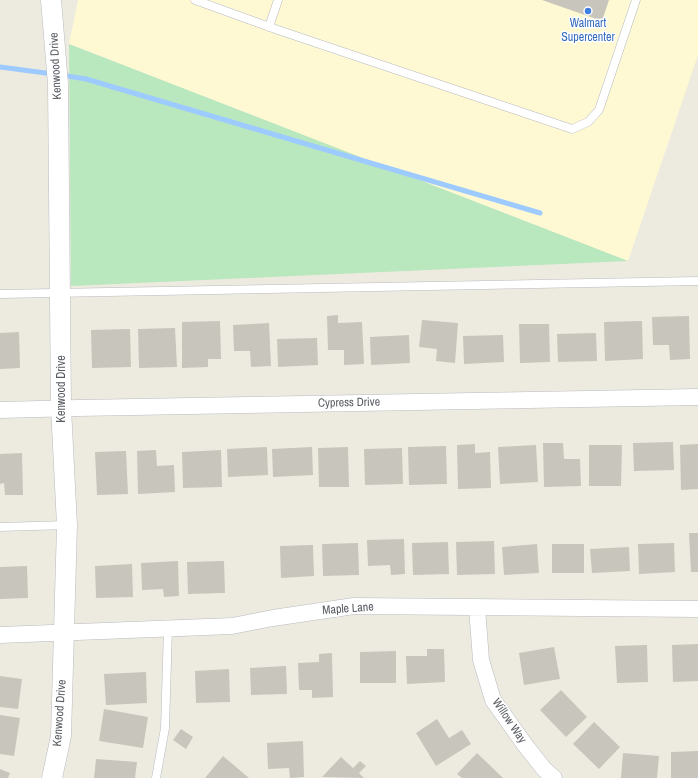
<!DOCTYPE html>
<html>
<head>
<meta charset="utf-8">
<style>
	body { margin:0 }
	canvas { display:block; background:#edebdf }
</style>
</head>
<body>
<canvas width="698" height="778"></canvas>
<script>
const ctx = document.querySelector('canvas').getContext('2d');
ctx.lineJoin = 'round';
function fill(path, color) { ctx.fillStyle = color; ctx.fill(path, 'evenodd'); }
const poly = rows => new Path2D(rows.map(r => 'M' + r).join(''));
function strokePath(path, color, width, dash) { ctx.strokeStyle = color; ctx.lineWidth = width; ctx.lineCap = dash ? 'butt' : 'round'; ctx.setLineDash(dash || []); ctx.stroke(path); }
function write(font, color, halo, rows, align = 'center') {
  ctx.font = font + ' "Archivo Narrow",sans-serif'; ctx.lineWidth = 3; ctx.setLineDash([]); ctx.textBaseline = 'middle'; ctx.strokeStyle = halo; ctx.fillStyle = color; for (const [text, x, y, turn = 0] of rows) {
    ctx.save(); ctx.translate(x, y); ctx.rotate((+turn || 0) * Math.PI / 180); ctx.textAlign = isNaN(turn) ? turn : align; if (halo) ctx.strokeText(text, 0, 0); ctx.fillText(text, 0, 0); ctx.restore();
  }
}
const commercial = poly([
	[78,0,698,0,698,55,628,261,69,44]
]);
const green = poly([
	[69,44,628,261,71,286]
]);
const stream = poly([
	[0,67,53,74],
	[61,75,86,79,540,213]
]);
const building = poly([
	[542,0,609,0,602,21],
	[338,315,338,323,362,322,364,364,344,365,344,350,328,350,327,316],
	[689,316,690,359,670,360,669,345,653,345,652,317],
	[422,320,458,323,455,363,436,361,437,349,419,347],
	[220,321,221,359,208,359,208,367,182,368,182,322],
	[642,321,643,359,605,361,604,322],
	[269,323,271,366,251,367,250,351,234,351,233,325],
	[519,324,549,324,550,362,520,363],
	[175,328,177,367,139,368,138,329],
	[130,329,131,367,92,368,91,330],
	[19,332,20,368,0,369,0,333],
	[596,333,597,361,558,362,557,334],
	[409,335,410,363,371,365,370,337],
	[503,335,504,362,464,364,463,336],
	[317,338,318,365,278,367,277,339],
	[673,442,674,470,634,471,633,443],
	[543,443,563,443,564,459,580,459,581,486,544,487],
	[475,444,475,453,490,452,491,488,458,489,457,445],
	[698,444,698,489,681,490,680,445],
	[536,445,538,482,500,484,498,447],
	[589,445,622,445,621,486,589,486],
	[446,446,447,484,409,485,408,447],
	[267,447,268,475,228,477,227,449],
	[312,447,313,475,273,477,272,449],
	[348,447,349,487,319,487,318,448],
	[402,448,403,484,365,485,364,449],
	[156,450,157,466,174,465,175,492,138,494,137,451],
	[221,450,222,487,183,488,182,452],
	[126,451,128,494,97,495,95,452],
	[22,453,23,495,5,495,4,483,0,484,0,454],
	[689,533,698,533,698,572,691,572],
	[404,539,405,574,391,575,390,565,368,566,367,540],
	[494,541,495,574,457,575,456,542],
	[448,542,449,574,413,575,412,543],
	[358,543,359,575,323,576,322,544],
	[674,543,675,572,639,574,638,544],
	[537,544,539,573,504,575,502,547],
	[552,544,584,544,584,573,552,573],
	[313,545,314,576,281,578,280,546],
	[629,547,630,571,592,573,590,549],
	[178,561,179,596,164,597,163,589,142,590,141,563],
	[224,561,225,593,188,594,187,562],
	[132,564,133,597,96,598,95,566],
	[27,566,28,598,0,599,0,567],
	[698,644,698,681,673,682,672,645],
	[647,645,648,682,617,683,615,646],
	[554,647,560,679,524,685,519,653],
	[427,649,444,649,445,682,407,684,406,656,427,656],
	[396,651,396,683,360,683,360,652],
	[332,653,333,697,312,698,312,690,299,690,298,663,319,662,319,654],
	[286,666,287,694,251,695,250,668],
	[229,669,230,702,196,703,195,671],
	[146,672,147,703,106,705,104,674],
	[0,676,22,679,18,709,0,707],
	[561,690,587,717,566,737,540,710],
	[104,709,148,717,143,748,99,741],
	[0,715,20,718,14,756,0,754],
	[437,719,449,738,462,730,471,744,436,766,416,733],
	[594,722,620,747,599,769,573,744],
	[181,729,193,737,186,749,173,740],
	[303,741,304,777,290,778,289,768,268,769,267,743],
	[698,751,698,778,671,778,671,752],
	[477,753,503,778,462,778,457,774],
	[623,753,659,756,657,778,621,778],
	[223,756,249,778,205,778],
	[341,757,353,768,360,761,366,766,359,773,364,778,322,777],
	[96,759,137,762,135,778,94,778],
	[0,769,10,773,8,778,0,778]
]);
const service = poly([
	[195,0,278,30,572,129,588,122,599,110,636,0],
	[269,27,278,0],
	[0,294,698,281],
	[0,527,67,525],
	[156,778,165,728,168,628]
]);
const minor = poly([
	[0,410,78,408,698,397],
	[477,608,481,660,493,700,525,745,544,769,554,778],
	[0,635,232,626,273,618,354,606,698,609]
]);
const tertiary = poly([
	[51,0,58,84,61,408,67,525,61,736,52,778]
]);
const markers = [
	[588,11,4,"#3f7fe0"]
];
const shopNames = [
	["Walmart",588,24],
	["Supercenter",588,38]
];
const streetNames = [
	["Kenwood Drive",56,66,-93],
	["Kenwood Drive",62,389,-90],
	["Cypress Drive",349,403,-1],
	["Maple Lane",348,609,-4],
	["Kenwood Drive",60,713,-86],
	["Willow Way",509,721,56]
];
fill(commercial, '#fff9d3');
fill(green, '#b9e7be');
strokePath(stream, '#9ecbff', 5);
fill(building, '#c8c5bd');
strokePath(service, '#b8bac0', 9);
strokePath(minor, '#b8bac0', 17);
strokePath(tertiary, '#b8bac0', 21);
strokePath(service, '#fff', 8);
strokePath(minor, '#fff', 16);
strokePath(tertiary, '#fff', 20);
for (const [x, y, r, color] of markers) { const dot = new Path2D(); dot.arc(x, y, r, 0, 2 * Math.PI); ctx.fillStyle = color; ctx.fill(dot); strokePath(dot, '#fff', 1.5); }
write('12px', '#366cbe', '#fff', shopNames);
write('12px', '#585c62', '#fff', streetNames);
</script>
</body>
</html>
